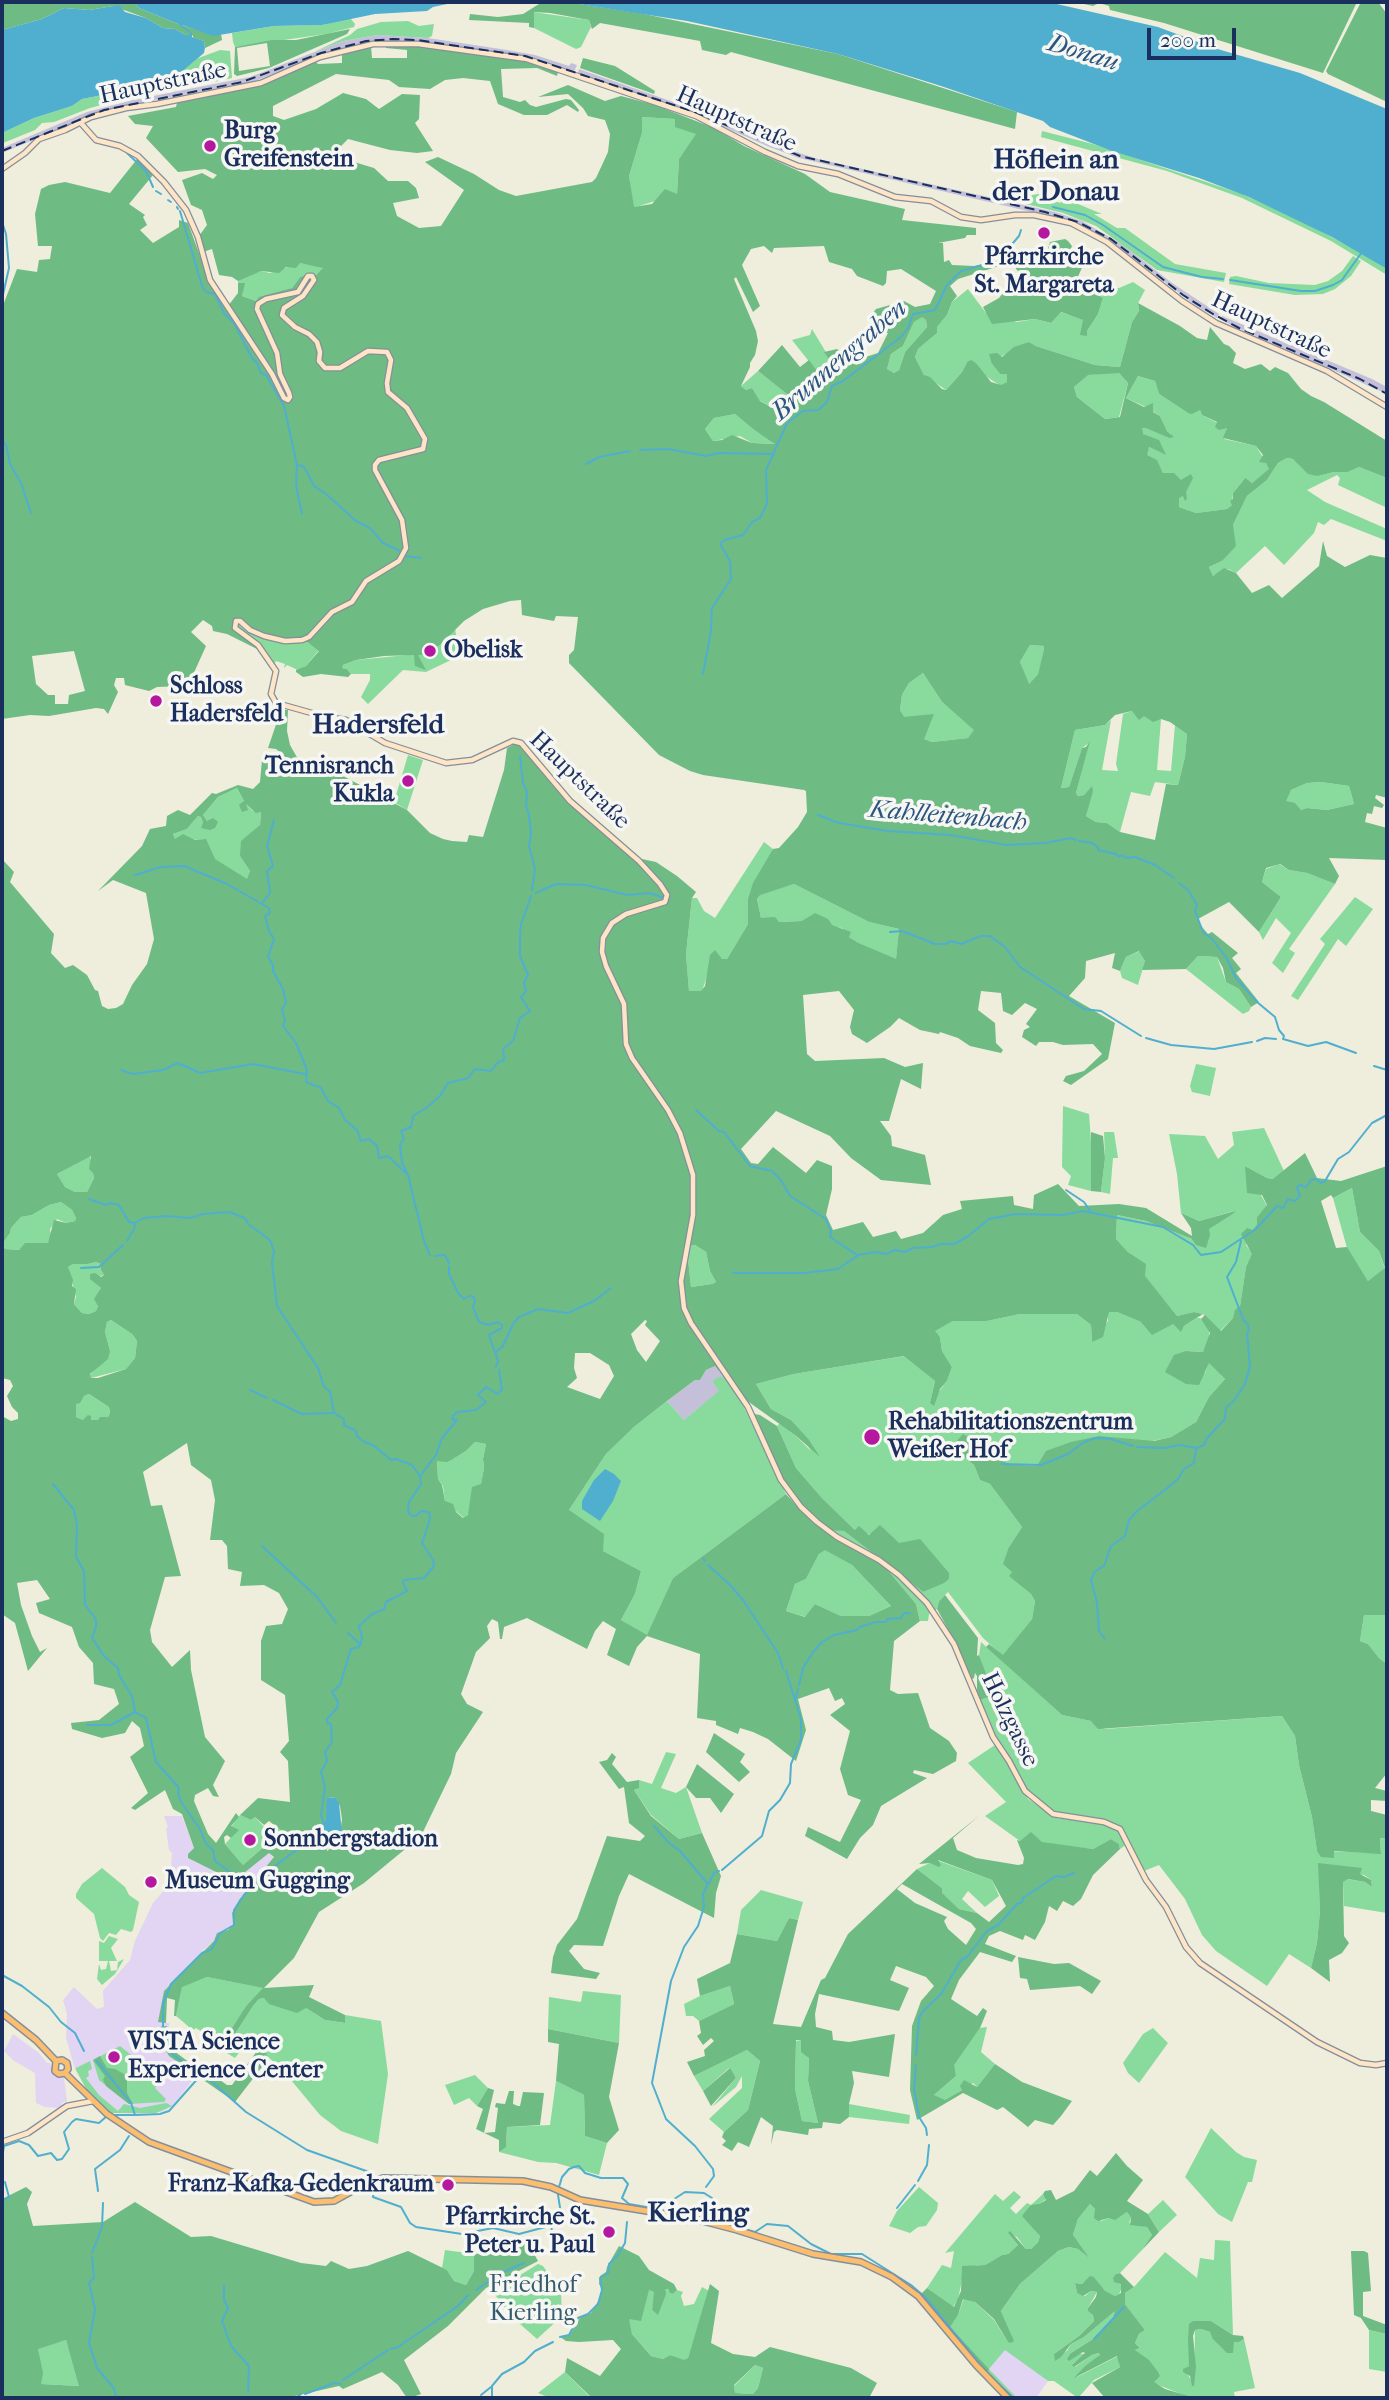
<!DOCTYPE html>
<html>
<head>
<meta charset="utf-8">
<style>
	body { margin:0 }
	#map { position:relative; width:1389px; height:2400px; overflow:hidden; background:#efeddb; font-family:"IM FELL French Canon",serif }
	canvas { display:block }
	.frame { position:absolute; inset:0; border:4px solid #1b2f5e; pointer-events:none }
	.scale { position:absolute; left:1147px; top:28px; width:89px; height:32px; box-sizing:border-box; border:4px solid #1b2f5e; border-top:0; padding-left:9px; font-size:21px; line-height:24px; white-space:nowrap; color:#1b2f5e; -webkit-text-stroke:5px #f6f6f2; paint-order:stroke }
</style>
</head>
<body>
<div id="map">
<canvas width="1389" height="2400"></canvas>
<div class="frame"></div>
<div class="scale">200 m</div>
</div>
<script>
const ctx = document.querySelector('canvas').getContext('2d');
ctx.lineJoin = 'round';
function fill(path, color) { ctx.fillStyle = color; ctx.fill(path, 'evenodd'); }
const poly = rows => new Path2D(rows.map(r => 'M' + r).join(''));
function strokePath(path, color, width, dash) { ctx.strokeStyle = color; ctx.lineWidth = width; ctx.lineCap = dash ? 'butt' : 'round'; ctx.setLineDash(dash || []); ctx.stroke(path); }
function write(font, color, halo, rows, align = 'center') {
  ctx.font = font + ' "IM FELL French Canon",serif'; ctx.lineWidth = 7; ctx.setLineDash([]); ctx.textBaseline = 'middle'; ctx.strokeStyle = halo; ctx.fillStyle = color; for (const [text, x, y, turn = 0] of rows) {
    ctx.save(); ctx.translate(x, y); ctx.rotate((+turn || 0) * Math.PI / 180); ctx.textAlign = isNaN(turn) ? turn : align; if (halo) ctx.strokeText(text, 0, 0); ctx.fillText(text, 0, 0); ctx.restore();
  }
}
const built = poly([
	[164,1816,182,1816,194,1848,188,1858,234,1881,269,1853,274,1858,239,1900,232,1913,233,1925,201,1952,164,1991,166,2023,169,2023,168,2039,172,2051,184,2061,196,2076,172,2106,162,2112,144,2114,110,2113,89,2094,75,2069,66,2038,67,2014,63,2000,74,1987,97,2009,104,2007,103,1991,130,1960,135,1941,153,1903,173,1880,176,1870,171,1869,172,1853,169,1850,166,1828,168,1827],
	[13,2034,39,2053,47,2063,50,2063,54,2074,64,2078,67,2101,62,2103,61,2108,45,2107,36,2103,35,2073,14,2061,4,2051],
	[1005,2349,1048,2381,1036,2398,1017,2398,989,2369]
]);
const industrial = poly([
	[378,35,428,38,507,50,535,55,569,66,571,63,577,65,574,72,529,58,418,41,376,41,317,56,255,81,144,102,98,113,2,153,2,148,87,112,133,100,250,77,343,41],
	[579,69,699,111,787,149,818,159,1055,212,1082,221,1123,245,1172,283,1219,314,1217,318,1195,305,1117,246,1075,222,799,158,767,146,691,112,578,73],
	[1222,316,1372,379,1387,387,1387,394,1229,324,1220,319],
	[715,1366,719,1371,721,1369,727,1378,712,1381,720,1391,684,1420,667,1401,695,1380,700,1380,706,1370]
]);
const green = poly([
	[533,12,589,20,591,27,581,47,576,49,534,28],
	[350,18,355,24,354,27,326,34,235,47,233,42,232,33,274,26,322,25],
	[408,21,419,26,434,24,432,36,428,38,378,35,343,41,314,52,350,35,357,29,381,22],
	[220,50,230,51,232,78,194,86,191,76,175,80,175,89,153,91,90,108,54,122,42,123,35,130,3,143,2,133,34,118,72,106,82,99,108,94,163,77,192,63,196,59],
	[642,117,676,119,697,134,679,159,677,194,633,208,629,176,642,133],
	[1042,131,1093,144,1242,194,1302,221,1361,253,1387,269,1387,275,1331,241,1242,198,1167,171,1041,137],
	[1039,194,1060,203,1062,200,1066,199,1102,214,1094,214,1117,228,1125,228,1175,264,1226,273,1224,282,1157,270,1096,226,1063,213,1026,204,1032,195],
	[1353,256,1361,261,1351,276,1335,289,1323,294,1295,295,1229,284,1230,277,1236,276,1269,283,1315,285,1328,281,1342,271],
	[300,263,316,265,324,268,316,275,311,273,300,277,292,288,256,301,242,296,244,283,238,283,238,281,250,274,261,271,270,273],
	[1133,282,1145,290,1138,303,1139,311,1132,322,1120,367,1095,365,1036,346,1029,342,1000,357,992,364,1000,374,1007,374,1007,382,1001,386,984,375,976,363,967,362,962,372,946,390,924,375,915,357,918,349,937,333,937,327,947,315,952,302,968,289,986,313,1017,322,1035,319,1051,323,1060,312,1084,320,1087,336,1087,331,1098,314,1103,298,1096,293,1102,285,1119,288],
	[922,316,926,320,927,327,905,352,899,370,894,373,887,369,891,354,903,346,914,322],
	[812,329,839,374,826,383,792,340,810,335],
	[758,371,798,403,784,414,759,400,752,388,746,390,741,386],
	[1118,372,1128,383,1119,417,1105,419,1077,397,1074,387,1087,375],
	[1138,376,1155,381,1159,394,1188,413,1200,410,1202,415,1227,428,1224,439,1256,446,1270,469,1252,483,1244,479,1233,493,1232,505,1227,509,1196,513,1179,507,1179,497,1183,496,1181,480,1163,473,1157,461,1146,455,1149,447,1164,454,1142,433,1141,428,1146,427,1169,438,1171,434,1167,431,1160,416,1146,407,1126,398],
	[735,414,753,429,777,444,752,443,740,436,713,441,705,429,714,418],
	[1287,458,1293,459,1318,476,1334,472,1348,472,1359,467,1387,478,1387,508,1338,485,1340,478,1337,475,1307,490,1325,502,1387,529,1387,541,1331,519,1324,525,1318,522,1314,533,1284,565,1265,546,1236,573,1228,569,1213,576,1209,567,1222,561,1233,534,1233,525,1247,496,1267,480,1278,463],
	[239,623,306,641,319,650,306,666,298,670,287,665,284,668,285,664,276,661,274,665,265,651,238,627],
	[455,628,458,647,453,659,426,672,403,670,368,704,361,697,370,680,370,674,351,674,347,669,341,668,343,665,356,660,407,655,414,655,425,669,417,655,424,655,428,648,439,646],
	[1030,645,1044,646,1045,650,1038,674,1028,685,1020,662],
	[923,673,942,702,975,730,968,738,932,742,924,739,903,717,900,710,902,695,909,683],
	[1132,711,1161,719,1157,770,1171,771,1175,725,1187,734,1185,757,1178,785,1155,782,1150,796,1131,792,1120,832,1107,823,1096,822,1086,816,1092,787,1084,795,1078,796,1076,793,1089,743,1082,748,1069,787,1061,788,1075,730,1105,725,1111,720,1102,770,1118,771,1116,764,1123,714],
	[408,755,423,760,407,810,394,802],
	[1321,782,1349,786,1354,804,1327,810,1307,808,1301,810,1285,801,1291,790,1307,783],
	[237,788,245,803,253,811,261,812,260,825,240,856,250,871,247,880,214,859,206,840,175,839,173,834,187,829,198,816,201,817,203,823,207,821,203,815,218,797],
	[764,842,773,849,748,924,727,959,722,959,707,976,702,991,689,991,686,954,692,898,697,898,704,911,715,918],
	[1279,864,1289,870,1307,873,1335,884,1289,949,1295,953,1283,973,1272,963,1291,933,1276,918,1263,940,1259,932,1281,897,1262,882,1266,869],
	[794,884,869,922,899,929,896,960,859,943,849,937,842,928,802,921,779,922,761,918,757,899,760,894],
	[1355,897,1373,909,1346,946,1338,939,1298,1000,1291,996,1325,944,1320,939],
	[1140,951,1145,961,1138,985,1122,978,1120,971,1126,957],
	[1198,956,1217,957,1226,982,1239,989,1251,1007,1249,1011,1243,1014,1186,969],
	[1196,1064,1216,1068,1210,1096,1192,1092,1190,1086],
	[1063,1106,1089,1114,1092,1155,1091,1191,1068,1185,1071,1176,1062,1167],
	[1264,1128,1284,1171,1274,1179,1267,1178,1245,1166,1267,1206,1257,1217,1257,1224,1246,1245,1253,1254,1246,1267,1240,1306,1233,1318,1220,1331,1203,1314,1194,1312,1177,1316,1144,1276,1145,1264,1128,1252,1116,1239,1117,1215,1146,1221,1192,1239,1234,1211,1199,1221,1181,1213,1177,1174,1169,1134,1205,1136,1218,1159,1234,1145,1232,1132],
	[1104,1132,1114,1132,1118,1158,1113,1158,1110,1194,1101,1192,1105,1158],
	[90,1156,94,1178,87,1192,75,1192,65,1187,57,1174],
	[1352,1188,1360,1232,1379,1251,1385,1269,1368,1281,1347,1248,1333,1198],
	[61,1202,72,1210,76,1218,75,1221,66,1223,57,1219,50,1229,51,1236,48,1243,30,1243,19,1250,5,1249,2,1243,10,1233,11,1228,21,1217,32,1215,49,1205],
	[695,1245,706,1252,710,1271,716,1282,712,1284,691,1287,688,1259,690,1246],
	[96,1262,101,1264,101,1270,104,1275,91,1279,101,1288,98,1306,96,1311,89,1314,82,1313,74,1304,76,1297,68,1267,73,1264,88,1264],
	[1108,1312,1117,1312,1141,1322,1173,1324,1181,1331,1184,1326,1197,1318,1200,1318,1209,1328,1209,1340,1203,1352,1186,1351,1205,1373,1209,1362,1225,1379,1209,1397,1196,1422,1171,1437,1037,1466,1011,1464,993,1458,981,1445,951,1446,974,1465,980,1480,990,1484,1022,1527,1009,1547,1012,1572,1010,1576,1031,1594,1035,1601,1032,1619,1003,1656,983,1638,948,1592,939,1601,937,1609,929,1614,928,1621,920,1621,916,1604,877,1557,828,1528,844,1531,923,1592,949,1579,899,1543,855,1530,822,1498,796,1468,777,1426,780,1423,795,1435,811,1451,791,1420,771,1409,756,1384,794,1374,905,1356,935,1381,930,1403,947,1381,952,1367,942,1351,940,1337,934,1331,953,1321,987,1321,1020,1314,1077,1314,1091,1325,1092,1342,1108,1321],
	[111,1320,132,1334,137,1341,135,1358,126,1369,91,1378,90,1375,110,1351,105,1332,107,1322],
	[719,1377,727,1378,740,1399,786,1494,673,1578,647,1636,621,1620,635,1594,641,1571,603,1551,569,1510,606,1454,634,1427,667,1401,684,1420,719,1391,712,1381],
	[89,1394,109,1407,110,1413,108,1417,98,1420,83,1420,76,1417,76,1404,84,1396],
	[475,1442,486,1444,483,1459,484,1468,481,1485,468,1515,464,1518,445,1502,443,1486,438,1479,437,1460,453,1459,466,1451],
	[825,1549,852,1565,891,1606,869,1616,841,1616,815,1604,806,1617,786,1611,795,1584,806,1579,819,1554],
	[1364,1615,1387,1615,1387,1664,1379,1658,1368,1644,1360,1641],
	[981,1642,1062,1715,1091,1721,1105,1729,1282,1716,1295,1736,1299,1765,1312,1817,1317,1851,1381,1853,1380,1838,1387,1839,1387,1913,1344,1906,1343,1882,1347,1879,1365,1882,1372,1887,1371,1880,1364,1875,1319,1872,1320,1911,1317,1943,1311,1968,1289,1954,1267,1986,1216,1951,1202,1935,1185,1899,1159,1865,1144,1871,1121,1826,1097,1818,1060,1814,1050,1809,1029,1792,991,1730,980,1700,993,1695,979,1655],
	[995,1745,1008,1762,1028,1799,1056,1818,1103,1824,1119,1830,1127,1844,1120,1849,1119,1844,1111,1839,1093,1849,1020,1841,985,1816,1006,1802,968,1763],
	[666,1752,676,1754,661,1788,676,1793,686,1787,702,1833,679,1839,651,1815,634,1790,639,1788,639,1780,652,1784],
	[240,1815,251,1820,255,1817,268,1831,274,1825,282,1831,243,1865,225,1844,238,1830,231,1827],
	[936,1860,992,1880,999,1896,985,1907,968,1891,962,1899,977,1913,959,1909,941,1893,942,1888,917,1869],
	[102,1868,125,1887,129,1895,139,1902,133,1930,131,1932,121,1929,116,1935,109,1933,103,1941,100,1938,94,1914,76,1898,76,1894,82,1884],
	[761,1890,803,1902,798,1920,789,1918,777,1941,737,1934,741,1910],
	[109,1936,118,1939,111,1948,117,1961,109,1961,111,1971,117,1970,118,1962,124,1959,115,1974,102,1985,97,1979,99,1964,101,1970,106,1969,108,1961,99,1961,99,1941,104,1943],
	[207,1977,264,1988,246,2006,230,2033,235,2034,253,2006,259,1999,264,1998,306,2008,325,2020,344,2023,345,2015,381,2021,388,2074,378,2144,341,2131,320,2115,281,2068,256,2047,247,2042,235,2058,222,2050,224,2046,196,2028,190,2032,188,2026,176,2016,182,1986],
	[730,1986,734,2004,699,2021,693,2016,686,2016,684,2004,700,1996],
	[583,1991,621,1995,619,2043,548,2029,549,1997,581,2002],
	[987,2027,981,2052,995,2064,977,2087,973,2083,944,2101,934,2095,956,2076,953,2065,980,2028],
	[1153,2028,1168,2043,1139,2083,1128,2073,1123,2063,1143,2034],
	[801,2040,809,2058,808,2081,818,2123,802,2121,795,2089,796,2041],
	[120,2046,161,2079,155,2088,166,2099,164,2102,129,2104,99,2080,93,2060],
	[747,2050,760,2061,748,2110,724,2132,709,2119,742,2088,742,2076,736,2087,712,2107,736,2078,729,2068,703,2091,694,2076],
	[90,2061,92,2069,88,2071,89,2076,86,2078,99,2095,118,2111,124,2104,140,2108,166,2103,172,2106,156,2113,110,2113,89,2094,76,2070,76,2068],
	[475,2075,488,2088,477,2106,469,2098,454,2105,445,2085],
	[556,2081,584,2095,585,2136,607,2143,599,2175,556,2163,538,2162,499,2152,506,2146,507,2127,550,2125],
	[849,2104,910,2115,909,2124,849,2117],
	[1211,2128,1236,2152,1244,2157,1257,2160,1252,2182,1248,2182,1232,2222,1218,2214,1185,2177],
	[919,2187,938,2203,937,2210,926,2226,918,2227,910,2233,889,2226,897,2211],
	[1014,2191,1021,2197,1010,2208,1016,2214,1027,2203,1031,2205,1043,2194,1046,2199,1039,2204,1028,2220,1040,2236,1038,2242,1031,2249,1026,2249,1017,2237,1008,2233,1018,2245,1008,2254,1002,2255,985,2265,976,2265,962,2280,958,2299,953,2307,927,2288,942,2265,951,2268,954,2251,945,2253,995,2194,1003,2201],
	[1163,2200,1177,2215,1159,2232,1148,2214],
	[1090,2204,1095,2209,1095,2212,1101,2221,1109,2218,1119,2217,1127,2212,1131,2218,1129,2223,1147,2227,1152,2235,1141,2251,1120,2273,1116,2274,1121,2284,1121,2290,1119,2294,1115,2296,1105,2292,1094,2277,1090,2277,1082,2284,1075,2283,1077,2293,1085,2296,1091,2291,1097,2292,1088,2308,1093,2315,1094,2321,1079,2336,1054,2354,1067,2351,1071,2344,1084,2337,1116,2310,1113,2318,1093,2339,1071,2353,1085,2354,1073,2364,1075,2367,1092,2355,1098,2353,1100,2356,1086,2365,1077,2377,1118,2356,1120,2367,1094,2380,1078,2398,1054,2381,1048,2381,1005,2350,989,2369,1017,2398,1012,2398,987,2373,950,2326,958,2315,964,2298,975,2302,994,2320,1008,2342,1012,2337,1001,2311,1020,2284,1058,2251,1069,2247,1078,2249,1089,2258,1074,2240,1073,2235,1078,2219],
	[1215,2240,1230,2241,1233,2335,1211,2321,1193,2321,1189,2366,1184,2369,1194,2384,1195,2330,1201,2329,1210,2332,1212,2338,1233,2342,1239,2342,1244,2339,1255,2388,1234,2392,1235,2398,1191,2398,1156,2384,1153,2382,1156,2378,1135,2350,1140,2348,1135,2343,1139,2334,1145,2330,1125,2304,1125,2293,1134,2287,1165,2252,1197,2278,1200,2258,1214,2260],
	[445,2250,474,2254,474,2271,466,2285,454,2281,447,2270,442,2268],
	[538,2264,543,2266,561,2292,562,2316,537,2339,511,2316,493,2292],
	[702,2287,709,2291,688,2358,684,2361,670,2355,663,2359,651,2356,632,2334,628,2318,649,2290,655,2292,652,2310,658,2314,665,2289,669,2289,673,2294,677,2290,683,2292,681,2296,684,2306,694,2304],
	[1369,2330,1387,2334,1387,2372,1369,2369],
	[66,2340,80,2386,41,2384,38,2348],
	[755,2365,763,2368,758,2388,753,2394,735,2393,734,2386],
	[565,2372,587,2394,592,2398,550,2398,538,2393]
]);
const forest = poly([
	[2,2,134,2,139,8,178,24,213,35,221,34,222,40,205,48,204,41,194,38,191,33,189,36,186,35,175,29,163,28,146,18,113,6,89,10,64,8,42,19,2,30,2,18,4,17,2,14],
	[536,2,566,2,639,13,838,54,1017,112,1015,129,731,52,726,55,702,50,700,41,678,37,600,23,592,29,589,20,550,13,534,12,534,28,529,27,529,23,469,20,470,14,498,17,523,14,539,4],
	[1075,2,1357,2,1323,73,1164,23,1110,10,1109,6,1099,3,1093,6],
	[1361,2,1378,2,1387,14,1387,102,1328,74,1326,71],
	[350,29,347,34,269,68,237,76,234,74,235,47,272,40,296,40],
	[267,43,270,66,239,71,237,48],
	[410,44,533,62,558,72,557,76,537,68,501,69,503,97,520,102,525,100,530,105,536,107,566,99,571,100,579,110,578,112,567,105,547,115,524,115,498,104,490,81,463,78,445,80,430,89,399,87,389,80,336,74,273,106,273,116,284,120,316,109,343,93,366,99,379,109,402,94,420,95,419,119,415,123,433,151,417,153,390,150,348,139,335,152,354,162,374,168,388,181,408,181,416,188,419,198,393,203,397,216,419,228,441,226,464,190,425,162,438,157,474,174,499,190,516,196,592,182,596,178,608,152,610,134,605,120,588,116,583,108,568,94,538,97,568,85,605,101,621,96,655,105,714,128,744,146,805,174,830,192,905,209,902,220,976,228,976,235,967,235,965,238,938,243,943,243,944,262,949,260,952,265,974,266,1030,254,1046,256,1050,242,1065,239,1068,241,1072,246,1070,251,1085,261,1076,281,1103,298,1098,314,1087,331,1087,336,1080,335,1083,320,1061,312,1051,323,1035,319,992,324,983,307,999,298,1019,273,1011,261,1003,267,996,267,958,279,950,286,957,296,952,302,947,315,937,327,937,333,918,349,915,357,924,375,930,377,942,389,946,390,962,372,967,362,971,360,976,363,991,382,1001,385,1007,382,1007,374,1000,374,992,364,989,354,997,353,1002,357,1014,347,1029,342,1036,346,1095,365,1120,367,1132,322,1139,311,1138,303,1180,326,1197,338,1207,340,1210,327,1224,344,1229,346,1236,353,1233,363,1245,369,1261,364,1270,371,1275,367,1288,373,1301,389,1311,396,1324,402,1387,441,1387,478,1359,467,1348,472,1334,472,1318,476,1308,474,1293,459,1287,458,1278,463,1267,480,1247,496,1233,525,1236,546,1222,561,1209,567,1213,576,1224,568,1236,573,1252,593,1269,585,1282,598,1319,566,1323,541,1327,556,1345,567,1370,555,1387,558,1387,798,1376,795,1375,798,1384,805,1382,808,1374,806,1372,814,1367,813,1365,822,1387,828,1387,860,1329,858,1339,876,1335,884,1307,873,1289,870,1280,864,1266,868,1262,882,1281,897,1259,932,1229,902,1198,919,1202,927,1208,934,1212,932,1238,953,1232,958,1241,969,1236,973,1259,1002,1251,1007,1239,989,1226,982,1223,968,1217,957,1198,956,1186,969,1142,970,1145,961,1139,951,1126,957,1120,971,1112,968,1115,953,1086,961,1085,978,1069,996,1115,1023,1108,1059,1071,1085,1063,1081,1066,1076,1084,1071,1102,1054,1093,1044,1063,1045,1053,1042,1039,1042,1036,1046,1022,1037,1024,1030,1030,1027,1026,1024,1037,1009,1025,1003,1012,1015,1003,1011,1001,993,981,991,978,1010,995,1023,996,1043,1003,1050,1001,1053,970,1046,958,1038,940,1032,939,1034,920,1030,899,1018,890,1027,867,1043,852,1034,850,1027,854,1010,839,991,803,995,807,1054,815,1061,884,1058,905,1067,923,1063,921,1089,901,1079,889,1121,880,1121,891,1136,892,1146,925,1155,931,1185,881,1180,851,1158,830,1136,776,1111,741,1149,751,1163,758,1164,773,1147,806,1173,817,1160,832,1166,832,1189,826,1215,833,1230,863,1222,873,1237,896,1231,901,1239,923,1233,943,1215,962,1209,960,1201,1013,1196,1014,1205,1033,1209,1034,1195,1058,1184,1079,1206,1119,1204,1146,1208,1192,1236,1191,1228,1181,1213,1199,1221,1235,1211,1234,1213,1209,1229,1210,1235,1206,1248,1196,1245,1192,1239,1146,1221,1117,1215,1116,1239,1128,1252,1146,1264,1145,1276,1177,1316,1194,1312,1203,1314,1184,1326,1181,1332,1173,1324,1152,1335,1141,1322,1117,1312,1109,1312,1103,1337,1092,1342,1091,1325,1077,1314,1020,1314,987,1321,953,1321,935,1331,940,1337,942,1351,952,1367,947,1381,940,1389,934,1406,930,1403,935,1381,904,1356,794,1374,756,1384,771,1409,791,1420,809,1440,820,1457,795,1435,746,1400,719,1361,719,1371,715,1366,706,1370,700,1380,695,1380,667,1401,634,1427,606,1454,569,1510,604,1534,603,1551,641,1571,635,1594,621,1620,647,1635,673,1578,786,1494,801,1511,804,1508,792,1493,777,1467,754,1414,760,1415,777,1426,796,1468,822,1498,855,1530,859,1526,869,1535,880,1525,899,1543,920,1539,949,1573,949,1579,944,1583,923,1592,844,1531,831,1530,877,1557,916,1604,920,1621,894,1641,890,1690,898,1694,918,1693,930,1728,949,1741,957,1753,956,1761,933,1774,914,1770,913,1773,927,1778,881,1806,873,1825,860,1838,847,1859,805,1836,808,1827,840,1842,861,1800,848,1795,840,1769,850,1731,830,1715,845,1704,842,1698,835,1701,829,1688,798,1699,806,1730,796,1761,768,1739,753,1732,740,1728,738,1734,716,1725,716,1721,697,1718,700,1654,647,1636,637,1647,629,1666,607,1655,616,1629,603,1621,595,1631,587,1649,527,1618,504,1627,502,1639,500,1639,498,1622,492,1619,487,1626,490,1638,476,1652,461,1694,467,1704,483,1712,456,1753,451,1774,421,1836,364,1883,319,1912,294,1958,264,1988,314,1985,309,1997,345,2015,345,2023,325,2020,306,2008,297,2013,269,2004,264,1998,259,1999,253,2006,235,2034,229,2033,246,2006,263,1988,207,1977,182,1987,176,2016,174,2016,175,2000,167,1998,166,2023,158,2022,164,1991,214,1941,217,1933,228,1930,233,1925,232,1913,239,1900,274,1857,269,1853,234,1881,188,1858,188,1854,194,1848,182,1814,173,1809,165,1790,135,1810,131,1808,148,1793,130,1757,144,1746,140,1728,132,1721,125,1733,102,1738,72,1729,71,1723,99,1720,119,1704,114,1689,94,1684,93,1663,79,1647,72,1627,39,1613,36,1603,50,1599,37,1580,17,1583,21,1605,32,1636,40,1652,47,1648,28,1671,15,1623,2,1614,2,1416,11,1421,18,1419,18,1413,12,1407,7,1396,13,1386,10,1380,2,1378,2,859,14,872,10,882,54,934,51,953,65,968,73,965,87,975,95,990,98,991,102,1006,108,1009,116,1008,123,1004,132,985,147,964,154,939,146,893,113,880,98,891,142,846,150,829,166,826,167,816,178,810,190,815,212,793,216,794,238,785,253,789,260,782,262,760,268,755,281,767,286,766,289,763,282,754,276,749,268,748,281,710,288,710,287,731,290,745,303,768,323,765,326,770,343,776,407,810,430,833,443,839,452,841,467,842,469,835,483,837,504,770,507,748,517,743,568,802,635,861,642,859,656,862,677,876,696,892,692,898,686,954,689,991,701,991,705,986,710,955,715,950,722,959,727,959,748,924,748,899,753,883,773,849,779,848,798,827,807,812,806,791,804,790,703,775,690,771,659,755,569,663,569,655,574,650,578,617,556,616,554,621,522,615,521,600,510,601,483,609,464,621,439,646,428,648,424,655,418,655,426,670,415,666,414,655,384,656,356,660,343,665,342,668,347,669,351,674,348,677,321,674,303,677,296,672,296,670,306,666,319,651,306,641,294,643,263,637,237,624,238,627,265,651,263,652,227,634,213,631,212,626,203,620,191,632,206,646,192,677,194,683,206,682,207,685,157,687,149,691,125,685,124,678,116,678,114,685,118,692,108,714,104,709,96,708,49,716,30,715,2,719,2,308,17,269,37,272,39,260,50,259,52,246,38,246,35,214,41,189,49,185,65,182,110,193,138,158,153,175,129,204,145,215,143,217,147,225,140,230,153,243,179,227,179,220,188,223,208,278,228,306,238,293,238,283,245,283,242,296,256,301,259,297,292,288,300,277,311,273,316,275,323,268,300,263,296,268,286,267,279,273,261,271,238,281,232,277,219,275,212,249,203,252,199,236,207,225,202,210,191,205,182,180,202,173,213,179,217,175,205,169,178,172,146,138,153,126,135,124,128,116,176,107,177,103,183,101,183,98,266,82,316,62,318,64,342,63,342,53,371,46,372,58,407,58,407,50,386,48,386,45],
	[642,117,675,119,675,127,696,134,679,159,677,194,665,189,652,204,634,207,629,176,642,133],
	[764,246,772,253,774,248,824,246,829,262,852,269,857,276,883,286,886,283,887,271,901,269,936,291,930,304,915,307,904,301,876,309,868,320,874,331,888,333,878,353,853,361,837,349,824,352,839,374,826,383,809,360,800,367,782,345,758,371,798,403,784,414,760,401,752,388,746,390,741,386,750,367,750,363,755,355,758,341,756,331,734,279,736,277,753,312,760,306,742,265,751,249],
	[922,317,926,320,927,327,905,352,899,370,894,373,887,369,891,354,903,346,914,322],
	[1119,373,1128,383,1120,417,1105,419,1077,397,1074,387,1088,375],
	[1138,376,1155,381,1159,394,1188,413,1192,414,1200,410,1202,415,1217,422,1215,427,1219,430,1227,428,1223,438,1256,446,1263,455,1259,462,1266,463,1269,469,1252,483,1245,478,1233,493,1233,499,1230,501,1232,505,1227,509,1196,513,1179,507,1179,498,1183,496,1185,501,1187,499,1186,492,1193,478,1191,474,1181,480,1174,473,1163,473,1157,460,1147,455,1149,447,1166,455,1159,440,1143,434,1142,428,1146,428,1169,438,1174,437,1167,431,1160,416,1153,412,1153,403,1144,407,1126,398],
	[735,414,753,429,775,444,752,443,732,435,722,440,713,441,705,429,714,418],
	[1030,645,1044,646,1044,650,1038,674,1029,684,1020,662],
	[74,651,85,691,69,695,68,704,55,704,55,695,48,695,36,684,32,656],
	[923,673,942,702,974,730,968,738,932,742,924,739,934,714,904,717,900,710,902,695,909,683],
	[1132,711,1139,720,1144,716,1153,722,1161,719,1170,722,1187,734,1185,757,1178,785,1166,784,1155,840,1120,832,1107,823,1096,822,1086,816,1093,791,1092,786,1084,795,1078,796,1076,793,1090,741,1086,747,1082,748,1069,787,1061,788,1075,730,1105,725,1115,715],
	[1321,782,1349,786,1354,804,1327,810,1307,808,1301,810,1295,803,1286,801,1291,790,1307,783],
	[237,788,244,801,239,805,242,812,248,810,246,804,256,813,261,812,260,825,241,841,240,856,250,871,247,879,215,859,206,839,195,840,183,834,175,839,173,834,187,829,198,816,201,817,203,823,201,828,210,830,215,828,218,822,213,818,207,821,203,815,218,797],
	[794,884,869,922,899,929,896,959,859,943,849,937,851,932,832,925,828,919,815,913,802,921,779,922,775,917,761,918,757,899,760,895],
	[91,1156,89,1169,93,1173,94,1178,87,1192,75,1192,65,1187,57,1174],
	[61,1202,72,1210,76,1218,75,1221,66,1223,54,1220,48,1243,25,1243,19,1250,5,1249,2,1244,10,1233,11,1228,21,1217,32,1215,49,1205],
	[695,1245,706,1252,710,1271,716,1282,712,1284,691,1287,688,1259,690,1246],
	[96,1262,101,1264,101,1270,104,1275,101,1277,95,1273,90,1274,90,1279,101,1288,94,1299,98,1306,96,1311,89,1314,82,1313,74,1304,76,1289,72,1286,73,1280,68,1267,73,1264,88,1264],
	[111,1320,132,1334,137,1341,135,1358,126,1369,98,1378,91,1378,90,1374,108,1359,110,1351,105,1332,107,1322],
	[645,1320,647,1321,645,1325,660,1341,646,1362,637,1350,631,1334],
	[575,1353,590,1353,609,1365,614,1376,600,1399,567,1387,577,1378,574,1368],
	[89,1394,109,1407,110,1413,108,1417,100,1417,98,1420,91,1420,91,1416,88,1415,83,1420,76,1417,76,1404,80,1403,84,1396],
	[475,1442,486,1444,483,1459,484,1468,481,1484,472,1487,468,1515,463,1518,456,1512,453,1504,445,1501,442,1485,438,1479,437,1461,447,1462,453,1459,466,1451],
	[187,1443,191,1465,211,1480,215,1500,210,1540,222,1540,227,1546,228,1569,242,1572,240,1586,264,1585,279,1593,288,1609,282,1624,266,1626,261,1641,261,1680,285,1695,289,1741,280,1752,288,1761,290,1802,258,1798,240,1815,251,1820,255,1817,264,1825,269,1821,282,1831,243,1865,225,1844,224,1837,227,1835,231,1838,239,1830,231,1826,239,1817,236,1813,216,1843,208,1834,194,1801,195,1795,208,1788,213,1796,219,1797,213,1785,225,1761,205,1737,191,1670,190,1650,172,1667,152,1642,150,1630,165,1577,181,1576,162,1505,151,1506,143,1472],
	[825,1550,852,1565,891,1606,869,1616,841,1616,815,1604,805,1617,786,1611,795,1584,806,1579,819,1554],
	[327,1797,336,1798,340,1806,342,1819,339,1842,327,1851],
	[583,58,615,66,655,91,654,94,580,68],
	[1091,1132,1103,1136,1105,1158,1101,1192,1091,1191],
	[1305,1153,1317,1178,1341,1181,1387,1166,1387,1615,1364,1615,1360,1641,1368,1644,1379,1658,1387,1664,1387,1773,1375,1788,1387,1791,1387,1801,1371,1800,1371,1811,1387,1815,1387,1839,1380,1838,1381,1854,1334,1851,1334,1858,1321,1857,1317,1851,1312,1817,1299,1765,1295,1736,1282,1716,1098,1729,1091,1721,1062,1715,986,1647,989,1644,1003,1655,1032,1619,1035,1601,1031,1594,1009,1576,1012,1572,1003,1564,1009,1547,1022,1527,990,1484,980,1480,974,1465,951,1447,963,1434,981,1445,993,1458,1011,1464,1037,1466,1046,1451,1071,1442,1099,1436,1154,1441,1171,1437,1196,1422,1209,1397,1225,1379,1209,1363,1199,1385,1186,1384,1165,1372,1174,1355,1186,1351,1203,1352,1210,1333,1201,1319,1205,1315,1221,1331,1233,1318,1235,1310,1240,1306,1246,1267,1252,1254,1241,1234,1247,1228,1253,1230,1257,1224,1257,1217,1267,1205,1262,1195,1247,1193,1245,1166,1267,1178,1273,1179],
	[1352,1188,1360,1232,1379,1251,1385,1268,1368,1281,1347,1247,1336,1248,1321,1201,1331,1195,1333,1198],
	[945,1595,978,1638,977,1656,979,1655,994,1695,980,1700,977,1691,977,1676,975,1673,974,1678,972,1679,960,1651,937,1609,939,1601],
	[714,1733,745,1754,740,1762,750,1772,739,1782,706,1752],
	[612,1753,616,1757,612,1764,627,1782,639,1780,639,1788,634,1790,651,1816,679,1839,702,1833,721,1876,716,1893,714,1918,629,1874,619,1896,603,1946,574,1945,569,1951,584,1969,600,1973,596,1979,551,1973,553,1957,557,1945,577,1919,607,1836,640,1841,645,1836,629,1823,624,1787,619,1789,599,1762,607,1760],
	[697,1764,734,1794,721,1813,710,1798,696,1798,686,1787],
	[980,1815,953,1838,957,1850,976,1858,1018,1865,1023,1864,1024,1858,1017,1840,1020,1841,1031,1832,1042,1842,1093,1849,1111,1839,1119,1844,1120,1849,1093,1875,1081,1899,1073,1906,1063,1901,1057,1911,1049,1906,1045,1922,1035,1940,1025,1935,1023,1940,1000,1931,989,1936,985,1944,1016,1956,1012,1962,980,1952,959,1980,951,1999,977,2016,983,2008,987,2011,980,2028,954,2065,956,2076,934,2095,945,2100,962,2090,960,2086,964,2080,977,2087,995,2064,1022,2082,1072,2101,1061,2116,1053,2125,1035,2120,1028,2127,1003,2107,997,2110,963,2093,917,2120,910,2090,912,2026,921,2001,934,1986,926,1977,896,1966,890,1980,909,1988,899,2011,819,1994,815,2014,816,2027,832,2031,833,2040,849,2042,895,2034,889,2077,852,2071,854,2083,849,2104,849,2117,840,2124,823,2122,822,2128,809,2129,808,2135,777,2130,774,2132,771,2145,773,2126,761,2117,749,2147,738,2142,732,2151,722,2145,726,2141,722,2137,724,2132,748,2110,760,2061,747,2050,694,2076,687,2062,705,2056,704,2050,714,2041,711,2038,703,2045,697,2036,701,2033,699,2021,734,2004,730,1986,700,1996,697,1979,730,1963,737,1934,777,1941,789,1918,798,1920,773,2024,801,2027,821,1980,825,1978,848,1934,917,1869,942,1888,942,1893,959,1909,977,1913,989,1922,1006,1906,992,1880,938,1860,941,1865,939,1867,930,1863,919,1864],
	[902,1884,971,1923,976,1929,966,1945,948,1929,944,1921,947,1917,915,1903,897,1889],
	[796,2040,801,2040,801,2052,809,2058,808,2081,818,2123,802,2121,795,2089],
	[1318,1863,1362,1868,1360,1874,1371,1880,1372,1887,1365,1882,1348,1879,1343,1882,1344,1936,1349,1943,1342,1953,1329,1960,1330,1982,1311,1968,1317,1943,1320,1911],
	[1018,1957,1054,1964,1069,1963,1101,1981,1092,1994,1080,1986,1030,1990,1027,1979,1020,1978],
	[167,2026,174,2051,194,2066,210,2073,227,2085,232,2085,260,2047,265,2049,268,2059,235,2102,169,2056,165,2049,159,2027],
	[548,2029,619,2043,609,2097,619,2130,607,2143,585,2136,584,2095,556,2081,559,2044,548,2042],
	[100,2056,107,2068,115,2069,124,2074,127,2081,127,2093,133,2104,129,2104,106,2086,103,2080,105,2076,93,2060],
	[730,2068,736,2078,711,2106,703,2091],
	[488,2088,494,2090,484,2133,495,2132,498,2108,495,2107,496,2103,505,2104,509,2091,514,2091,513,2104,518,2106,520,2106,523,2092,544,2093,540,2125,507,2127,506,2147,499,2152,499,2140,476,2129,483,2109,477,2106],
	[1116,2153,1127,2166,1143,2180,1127,2201,1148,2214,1159,2232,1141,2251,1152,2235,1147,2227,1130,2225,1131,2218,1127,2212,1115,2220,1109,2218,1098,2221,1094,2218,1095,2209,1090,2204,1078,2219,1073,2235,1089,2258,1078,2249,1069,2247,1058,2251,1020,2284,1001,2311,1014,2341,1011,2343,1008,2342,994,2319,975,2302,963,2299,958,2315,950,2327,989,2369,987,2373,921,2294,927,2288,954,2307,961,2291,962,2266,985,2265,1002,2255,1008,2254,1018,2245,1008,2233,1010,2231,1026,2249,1031,2249,1038,2242,1040,2236,1022,2216,1025,2212,1031,2205,1039,2204,1046,2200,1043,2194,1045,2191,1051,2190,1056,2200,1074,2191,1090,2170,1097,2176],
	[26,2187,32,2192,27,2204,33,2226,103,2222,135,2202,191,2237,211,2236,301,2263,326,2266,331,2261,349,2269,367,2266,408,2251,447,2270,454,2281,466,2285,474,2271,474,2254,485,2253,488,2240,528,2243,538,2261,486,2288,448,2326,404,2360,421,2394,410,2398,407,2398,398,2385,382,2372,343,2389,339,2386,286,2398,2,2398,2,2199],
	[66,2340,79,2386,41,2384,43,2373,38,2349],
	[619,2246,639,2256,649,2270,674,2284,677,2290,673,2294,669,2292,669,2289,665,2289,666,2294,658,2315,652,2310,654,2292,649,2290,641,2321,629,2319,632,2334,651,2356,663,2359,670,2355,684,2360,688,2358,710,2284,719,2291,711,2343,733,2354,755,2357,770,2347,851,2368,877,2383,869,2398,592,2398,565,2372,567,2358,600,2376,621,2349,613,2340,579,2342,566,2341,559,2336,569,2336,580,2318,591,2313,599,2300,602,2289,599,2284,600,2276,606,2272,607,2267],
	[755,2365,763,2368,758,2388,753,2394,735,2393,734,2385],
	[1351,2251,1364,2251,1368,2253,1371,2291,1363,2292,1363,2316,1387,2325,1387,2334,1369,2330,1361,2318,1354,2315],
	[1120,2273,1134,2287,1125,2293,1125,2304,1145,2330,1139,2334,1135,2343,1140,2348,1135,2350,1149,2360,1158,2372,1160,2376,1154,2382,1165,2389,1195,2398,1105,2398,1092,2383,1120,2367,1117,2356,1074,2378,1086,2365,1100,2355,1098,2353,1092,2355,1074,2367,1072,2365,1085,2353,1083,2352,1069,2361,1067,2359,1071,2353,1093,2339,1113,2318,1115,2311,1084,2337,1071,2344,1061,2357,1055,2361,1054,2354,1079,2336,1094,2321,1093,2315,1088,2311,1088,2308,1096,2297,1097,2292,1091,2291,1083,2296,1077,2293,1075,2283,1082,2284,1090,2276,1094,2277,1105,2291,1115,2296,1121,2293,1121,2284,1114,2282,1113,2278,1116,2274],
	[1193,2321,1211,2321,1233,2335,1243,2336,1244,2339,1239,2342,1234,2342,1233,2353,1227,2353,1212,2338,1210,2332,1201,2329,1195,2330,1193,2336,1196,2367,1194,2386,1192,2386,1190,2376,1183,2372,1183,2369,1189,2366,1188,2340,1189,2324]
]);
const water = poly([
	[134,2,457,2,433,7,427,11,375,14,322,25,274,26,213,36,182,25,192,33,192,37,204,41,205,48,204,53,180,73,118,89,108,94,82,99,72,106,34,118,2,133,2,30,42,19,64,8,89,10,119,5,125,12,146,18,163,28,175,29,186,35,190,35,190,33,178,24,139,8],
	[566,2,1048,2,1158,27,1214,48,1300,73,1387,109,1387,269,1332,237,1249,197,1199,178,1112,151,1050,127,1043,121,941,86,838,54,687,21],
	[605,1469,614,1474,621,1481,613,1501,600,1521,582,1509,582,1501,594,1480],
	[327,1797,336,1798,339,1803,342,1833,337,1844,322,1851,315,1848,308,1837,311,1830,326,1821]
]);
const stream = poly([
	[127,153,146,171,153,187],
	[156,191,161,194],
	[168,200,171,202],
	[177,207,178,209],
	[1053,207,1085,215,1103,225,1163,267,1202,277,1223,279],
	[180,211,202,286,206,292,215,294,224,313,234,323,252,358,257,363,261,373,266,375,284,406,297,465,296,486,302,514],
	[2,222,6,234,9,268,2,299],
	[1007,250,1019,236,1021,230],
	[1230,280,1301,291,1315,291,1333,285,1342,280,1362,252],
	[2,440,6,445,10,464,21,483,31,513],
	[640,450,668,449,706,456,719,453,774,454],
	[586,464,599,457,630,451],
	[298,465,303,466,307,472,314,486,326,494,356,521,370,528,383,543,402,552],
	[405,556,421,558],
	[703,674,711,631,712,608,731,579,730,561,720,544,724,540,743,535,752,522,760,518,767,504,766,470,787,423,803,411,818,410,827,402,832,386,843,381,901,337,908,328,913,314,935,310,947,285,961,271,986,264,1002,253],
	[520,756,523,783,527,792,526,806,529,815,531,834,529,846,535,869,532,890],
	[818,815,839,823,888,831,950,835,1007,845,1046,843,1070,838,1076,840],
	[1079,841,1092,843,1098,847,1098,850,1116,854,1119,857,1122,855,1126,858,1135,857,1155,865,1174,878],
	[135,875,161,867,184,866,227,884,269,908,270,913,265,916,269,931,274,939,268,957,273,965,273,971,283,989,286,1003,282,1009,285,1020,283,1026,296,1043,307,1070,306,1082,321,1088,328,1101,339,1108,345,1120,357,1130,361,1141,369,1139,377,1146,379,1158,388,1156,408,1175,424,1241,430,1255],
	[1179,883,1188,890,1197,905,1195,911,1203,932,1212,939,1226,957,1236,978,1257,1002,1275,1017,1279,1030,1284,1036,1283,1039,1308,1046,1326,1042,1356,1053],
	[536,893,556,884,586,885,627,895,650,893,664,898],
	[263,902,270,893,267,871,273,866,267,846,274,820],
	[890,932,902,931,935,944,945,944,951,941,961,944,981,936,990,936,1005,947,1020,967,1084,1009,1101,1011,1141,1036],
	[1146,1038,1171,1045,1214,1049,1252,1042],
	[1257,1041,1265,1038,1276,1039],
	[1374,1066,1387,1070],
	[121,1070,133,1074,163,1070,178,1063,200,1073,253,1064,305,1074],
	[696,1110,719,1131,724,1132,750,1166,772,1171,780,1179,790,1196,826,1219,831,1232,830,1237,857,1255,876,1252,886,1254,895,1250,905,1252,913,1248,932,1247,940,1244,954,1244,967,1237,989,1219,1016,1214,1062,1215,1083,1211,1163,1227,1193,1245,1201,1255,1221,1252,1256,1229,1277,1206,1283,1208,1288,1199,1295,1201,1300,1196,1297,1187,1300,1185,1306,1187,1311,1180,1316,1179,1321,1183,1325,1181,1338,1159,1349,1152,1372,1123,1387,1115],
	[407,1173,402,1163,400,1144,404,1139,401,1131,411,1127,413,1116,426,1108,440,1096,448,1083,468,1078,475,1069,491,1071,497,1063,504,1060,503,1049,513,1041,520,1018,530,1011,521,997,526,991,524,983,528,975,520,956,520,935,521,924,531,896],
	[1066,1190,1084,1202,1091,1212],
	[89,1199,106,1205,110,1203,119,1205,129,1222,135,1223,144,1218,166,1216,190,1218,203,1214,229,1212,245,1218,248,1224,270,1240,274,1251,272,1262,277,1306,318,1368,324,1387,330,1391,334,1413,344,1419,344,1425,356,1431,357,1436,364,1442,373,1445,391,1460,396,1459,412,1465,420,1476],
	[127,1241,134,1229,135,1223],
	[435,1256,445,1255,449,1263],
	[449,1266,449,1274,458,1293,464,1299,469,1296,474,1297,475,1301,473,1307,479,1322,488,1325,498,1322,502,1325,502,1328,489,1335,498,1361,496,1367],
	[81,1268,99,1267,123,1245],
	[733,1273,804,1273,838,1269,857,1256],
	[496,1352,503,1346,513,1324,519,1317,538,1309,568,1313,594,1301,611,1288],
	[250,1390,267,1398],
	[273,1400,302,1414,332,1413],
	[1137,1447,1165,1448,1179,1445,1197,1448,1204,1445,1207,1438,1225,1419,1226,1407,1233,1402,1245,1384,1250,1366,1247,1334,1249,1330,1248,1325,1243,1319,1227,1277,1236,1262,1241,1241],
	[1002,1464,1041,1465,1068,1454,1084,1442,1096,1438,1111,1439,1133,1446],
	[53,1484,74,1510,77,1525,76,1557,84,1571,85,1605,96,1619,96,1627,92,1638,104,1656,118,1668,119,1675,132,1696,135,1712,146,1718,156,1762,179,1788,178,1793,181,1802,200,1829,206,1844,213,1850,215,1861,244,1882],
	[262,1546,317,1597,336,1623],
	[703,1558,705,1561],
	[708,1565,730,1585,743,1600,778,1653,783,1668],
	[348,1633,360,1644],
	[1105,1639,1099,1631,1097,1603,1091,1580,1095,1571,1104,1566,1111,1546,1125,1536,1129,1520,1137,1511,1170,1486,1178,1479,1184,1469,1194,1463,1196,1449],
	[799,1685,803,1668,813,1652,822,1642,834,1635,857,1630,860,1627,875,1622,886,1622,887,1619,901,1618,904,1613,910,1613],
	[796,1698,798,1689],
	[87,1725,111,1725,135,1712],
	[324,1824,321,1815,325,1787,321,1772,327,1761,325,1752,332,1742,331,1724,327,1723,327,1719,337,1708,338,1702,332,1692,340,1685,351,1649,359,1647,361,1643,362,1637,359,1626,372,1614,384,1609,386,1602,407,1591,403,1583,404,1580,424,1578,434,1566,433,1560,422,1543,430,1519,429,1512,421,1511,416,1516,412,1516,408,1512,409,1502,421,1484,420,1476,436,1455,442,1438,457,1420,452,1419,453,1416,457,1412,476,1410,486,1402,478,1395,486,1387,497,1394,502,1390,499,1370],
	[654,1826,668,1842,680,1851,708,1884,703,1894,704,1907,698,1926,684,1947,671,1981,652,2083,666,2119,695,2146,713,2169,714,2176,706,2187],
	[302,1846,268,1871,244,1895,234,1910,234,1925,220,1933,212,1949,202,1953,171,1984,163,2003,163,2030,173,2055,210,2080,246,2112,307,2150,369,2172,374,2178],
	[722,1870,762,1836,769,1811,780,1800,790,1783,791,1764,801,1740,801,1719,786,1671],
	[709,1883,714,1873,719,1871],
	[2,1975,22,1986,49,2007,61,2022,75,2033,84,2051],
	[916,2055,919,2018,923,2011,941,1994,961,1960,967,1957,987,1931,998,1925,1017,1904,1022,1902,1023,1898,1056,1876,1064,1877,1074,1873],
	[97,2061,131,2103,135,2115,160,2114,169,2111,200,2076],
	[916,2065,914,2089,919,2117,926,2128,927,2135],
	[113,2115,135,2115],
	[2,2158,4,2146,19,2141,29,2145,38,2156,51,2153,57,2160,62,2159,69,2149,64,2132,72,2122,76,2119,99,2123,107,2116],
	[2,2176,3,2178],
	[918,2181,927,2165,929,2145],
	[374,2183,373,2197,401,2207,410,2223,416,2227,462,2234,493,2228,519,2234,557,2224,562,2220,558,2195,559,2187,562,2177,569,2169,574,2167,579,2166,585,2173,601,2178,623,2178,628,2184,622,2198,629,2204,652,2208,665,2205,685,2192,704,2193,712,2198,723,2220,728,2224,755,2232,767,2224,788,2226,811,2244,831,2254,862,2254,911,2285,925,2297,983,2368,1013,2398],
	[98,2191,95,2169,120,2150,129,2136],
	[2,2201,9,2197,5,2182],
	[897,2208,915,2185],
	[551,2234,552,2226],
	[92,2253,102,2227,103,2203],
	[92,2257,94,2278,89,2283,95,2309,89,2343,97,2368,113,2387,117,2398],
	[224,2286,224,2300,228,2308,222,2321,231,2346,249,2366,248,2392],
	[476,2290,501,2273,524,2263],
	[560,2337,569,2335,578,2318,588,2314,598,2304,602,2290,600,2278,608,2273,609,2264,618,2255,625,2243,627,2222],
	[1094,2339,1124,2307],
	[391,2349,398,2347,458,2306,468,2295],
	[343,2380,388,2350],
	[305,2394,334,2383,341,2384],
	[481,2395,491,2387],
	[297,2397,301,2394],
	[477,2398,478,2397],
	[492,2398,492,2386,502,2374,524,2362,535,2351,553,2342]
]);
const secondary = poly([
	[80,122,96,140,120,146,138,156,164,182,186,210,198,237,210,280,272,374,284,398,288,400],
	[2,169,25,153,39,139,65,130,91,117,126,108,157,104,261,83,320,57,373,44,418,44,527,59,696,116,765,152,798,166,838,174,895,197,931,201,961,217,981,220,1015,215,1034,215,1071,223,1107,242,1182,301,1216,323,1327,371,1387,407],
	[236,621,235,628,258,645,276,671,271,694,276,703,326,717,346,720,385,743,446,763,472,760,513,741,521,743,570,801,639,861,660,884,667,895,665,902,626,914,612,923,603,938,602,952,606,966,624,1004,626,1044,632,1058,668,1110,680,1133,693,1175,693,1215,681,1281,684,1308,691,1323,748,1407,781,1480,801,1507,817,1522,837,1537,879,1560,899,1575,927,1603,954,1644,993,1737,1009,1761,1025,1791,1053,1814,1104,1822,1120,1829,1146,1880,1166,1907,1186,1947,1200,1963,1317,2042,1360,2063,1376,2065,1387,2063],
	[236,621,240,621,250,630,264,636,285,641,302,640,309,637,332,612,352,602,366,581,399,561,406,548,402,520,375,470,375,465,379,460,423,449,425,439,407,408,388,392,387,383,391,360,387,352,368,351,340,368,325,368,319,361,320,352,317,342,309,334,295,327,282,315,284,308,303,296,314,280,312,276,308,276,298,292,266,299,258,304,257,309,277,353,280,374,289,393,290,397,288,400],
	[2,2142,28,2133,67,2106,93,2101]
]);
const primary = poly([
	[2,2013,36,2040,56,2061],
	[56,2061,62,2060,67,2063,68,2069,65,2073],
	[56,2061,55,2071,59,2074,65,2073],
	[65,2073,107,2114,149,2142,314,2202,334,2201,365,2184,383,2178,523,2181,551,2187,580,2200,695,2219,737,2230,813,2254,861,2262,892,2277,918,2296,976,2365,1008,2398]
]);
const rail = poly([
	[2,151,104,110,242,82,321,53,366,41,393,39,417,40,525,56,695,112,800,156,1045,212,1078,222,1111,239,1183,295,1213,314,1239,328,1360,379,1387,394]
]);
const markers = [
	[210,146,7,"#b5179e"],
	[1044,233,7,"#b5179e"],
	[430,651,7,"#b5179e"],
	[156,701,7,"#b5179e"],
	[408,781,7,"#b5179e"],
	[872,1437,9,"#b5179e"],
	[250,1840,7,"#b5179e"],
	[151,1882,7,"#b5179e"],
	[114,2057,7,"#b5179e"],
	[448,2185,7,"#b5179e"],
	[609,2232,7,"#b5179e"]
];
const streetNames = [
	["Hauptstraße",163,84,-12],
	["Hauptstraße",736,120,24],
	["Hauptstraße",1271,326,25],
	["Hauptstraße",579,781,44],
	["Holzgasse",1009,1720,64]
];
const poiNames = [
	["Burg",224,132],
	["Greifenstein",224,160],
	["Pfarrkirche",1044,258,"center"],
	["St. Margareta",1044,286,"center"],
	["Obelisk",444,651],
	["Schloss",170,687],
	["Hadersfeld",170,715],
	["Tennisranch",394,767,"right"],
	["Kukla",394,795,"right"],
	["Rehabilitationszentrum",888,1423],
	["Weißer Hof",888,1451],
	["Sonnbergstadion",264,1840],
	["Museum Gugging",165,1882],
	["VISTA Science",128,2043],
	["Experience Center",128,2071],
	["Franz-Kafka-Gedenkraum",434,2185,"right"],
	["Pfarrkirche St.",595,2218,"right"],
	["Peter u. Paul",595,2246,"right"]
];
const parkNames = [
	["Friedhof",533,2286],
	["Kierling",533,2314]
];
const waterNames = [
	["Donau",1083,54,17],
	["Brunnengraben",840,361,-41],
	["Kahlleitenbach",948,817,5]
];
const quarterNames = [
	["Höflein an",1056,161],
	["der Donau",1056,193],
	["Hadersfeld",378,726],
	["Kierling",698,2214]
];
fill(built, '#e2d4f3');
fill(industrial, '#c5c0da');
fill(green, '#88db9c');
fill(forest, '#6ebb84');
fill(water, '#50afcf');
strokePath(stream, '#50afcf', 2);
strokePath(secondary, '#858e9c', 7);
strokePath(primary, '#858e9c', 8);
strokePath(secondary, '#fde5c5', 4.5);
strokePath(primary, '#fbbd6e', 5);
strokePath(rail, '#1b2f5e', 2, [10, 5]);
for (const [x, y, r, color] of markers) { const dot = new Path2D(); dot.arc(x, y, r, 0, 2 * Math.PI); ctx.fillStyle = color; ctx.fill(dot); strokePath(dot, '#f6f6f2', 2.5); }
write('24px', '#1b2f5e', '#f6f6f2', streetNames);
write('bold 24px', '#1b2f5e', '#f6f6f2', poiNames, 'left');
write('24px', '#365a6e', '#f6f6f2', parkNames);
write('italic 26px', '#2b5580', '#f6f6f2', waterNames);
write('bold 28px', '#1b2f5e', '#f6f6f2', quarterNames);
</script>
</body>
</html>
